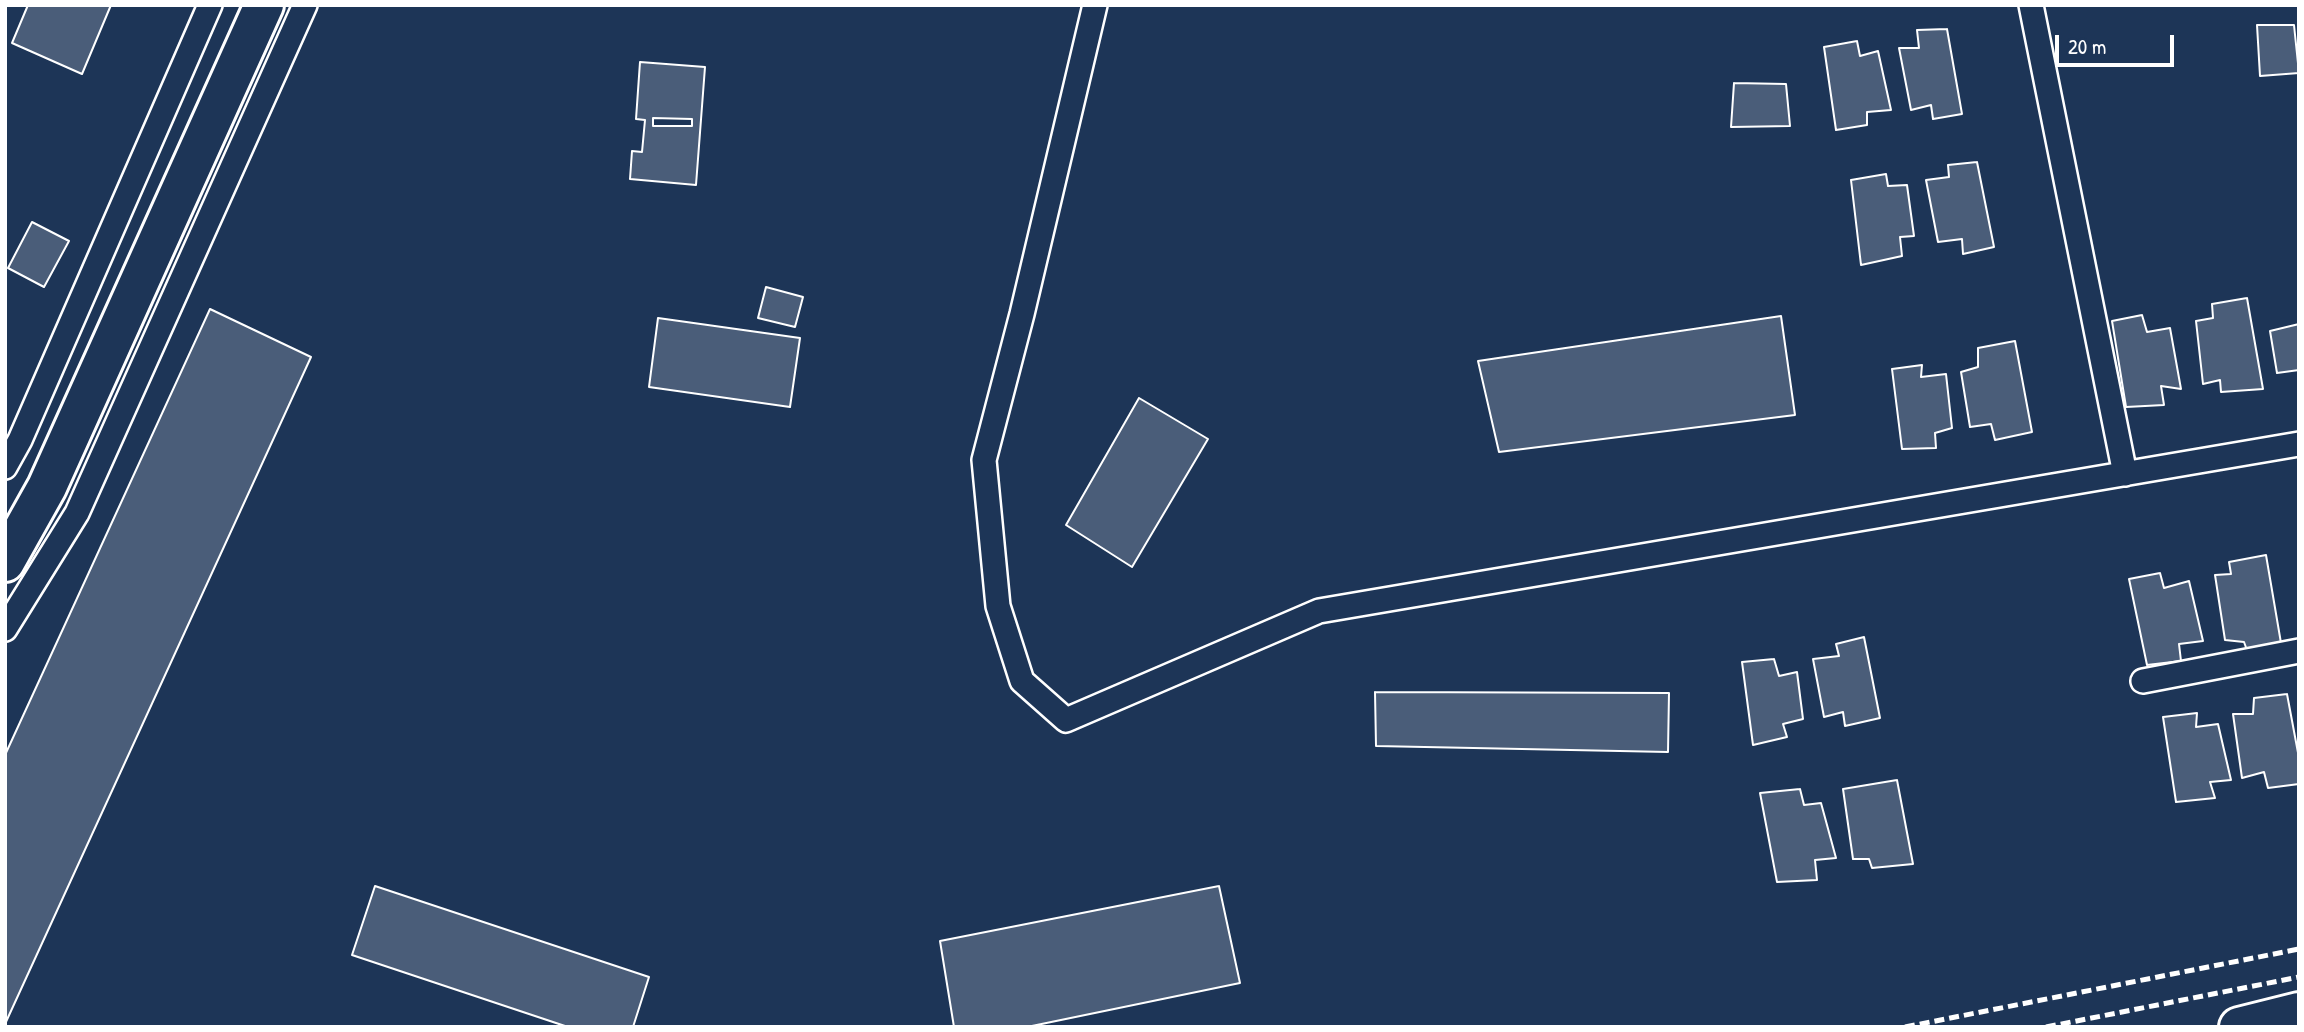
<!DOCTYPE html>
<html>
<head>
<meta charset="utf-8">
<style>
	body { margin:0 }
	#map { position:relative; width:2304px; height:1032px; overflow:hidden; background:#1d3557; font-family:"Patrick Hand",sans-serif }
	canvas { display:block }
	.frame { position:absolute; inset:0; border:7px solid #fff; pointer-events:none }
	.scale { position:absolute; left:2055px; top:35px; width:119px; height:32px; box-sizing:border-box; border:4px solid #fff; border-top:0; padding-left:9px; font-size:21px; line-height:24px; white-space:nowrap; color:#fff; -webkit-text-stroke:5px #1d3557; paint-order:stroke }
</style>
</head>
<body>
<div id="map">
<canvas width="2304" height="1032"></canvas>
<div class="frame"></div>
<div class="scale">20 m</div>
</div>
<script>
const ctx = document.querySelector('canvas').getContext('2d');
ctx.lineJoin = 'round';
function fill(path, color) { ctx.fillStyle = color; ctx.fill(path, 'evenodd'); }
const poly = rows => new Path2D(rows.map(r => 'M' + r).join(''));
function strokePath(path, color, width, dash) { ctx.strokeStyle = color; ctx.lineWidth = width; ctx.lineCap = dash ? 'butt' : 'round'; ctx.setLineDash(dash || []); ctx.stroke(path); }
const building = poly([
	[28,5,111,5,82,74,12,43,28,5],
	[2257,25,2294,25,2299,73,2260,76,2257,25],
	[1947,29,1962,114,1933,119,1931,105,1911,110,1899,48,1919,48,1917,30,1947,29],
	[1857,41,1860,56,1878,51,1891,110,1867,112,1867,125,1836,130,1824,47,1857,41],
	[640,62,705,67,696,185,630,179,632,151,642,152,645,120,636,119,640,62],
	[653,118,692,119,692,126,653,126,653,118],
	[1734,83,1786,84,1790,126,1731,127,1734,83],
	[1977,162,1994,247,1963,254,1962,239,1938,242,1926,180,1949,177,1948,165,1977,162],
	[1886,174,1888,186,1907,185,1914,236,1900,237,1902,256,1861,265,1851,180,1886,174],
	[32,222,69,241,44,287,8,268,32,222],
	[766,287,803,297,795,327,758,318,766,287],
	[2247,298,2263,389,2221,392,2220,380,2203,384,2196,321,2213,318,2212,304,2247,298],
	[210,309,311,357,5,1024,5,755,210,309],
	[2142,315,2147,332,2170,328,2181,389,2161,386,2164,405,2126,407,2112,321,2142,315],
	[1781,316,1795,415,1499,452,1478,361,1781,316],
	[658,318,800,338,790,407,649,387,658,318],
	[2299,324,2299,370,2277,373,2270,331,2299,324],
	[2015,341,2032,432,1995,440,1991,424,1970,427,1961,372,1978,367,1978,348,2015,341],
	[1922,365,1921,377,1946,374,1952,428,1935,433,1936,448,1902,449,1892,369,1922,365],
	[1139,398,1208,439,1132,567,1066,525,1139,398],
	[2266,555,2281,643,2248,653,2244,642,2225,640,2215,575,2231,574,2229,562,2266,555],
	[2160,573,2164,588,2189,581,2203,641,2179,644,2181,661,2147,665,2129,579,2160,573],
	[1864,637,1880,718,1845,726,1843,712,1824,717,1813,659,1839,656,1836,644,1864,637],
	[1774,659,1779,676,1797,672,1803,719,1783,724,1787,737,1753,745,1742,662,1774,659],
	[1375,692,1669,693,1668,752,1376,746,1375,692],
	[2287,694,2299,758,2299,784,2268,788,2264,772,2242,778,2233,714,2253,714,2254,698,2287,694],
	[2197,713,2196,727,2218,724,2231,780,2210,782,2215,798,2176,802,2163,717,2197,713],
	[1897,780,1913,864,1872,868,1869,859,1853,859,1843,789,1897,780],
	[1800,789,1804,805,1821,803,1836,858,1815,860,1817,880,1777,882,1760,793,1800,789],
	[375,886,649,977,633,1027,568,1027,352,955,375,886],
	[1219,886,1240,983,1027,1027,954,1027,940,941,1219,886]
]);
const lane = poly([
	[1095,5,1022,314,984,460,998,606,1022,681,1066,720,1319,611,2299,444],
	[2031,5,2125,474],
	[5,467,20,440,210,5],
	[5,629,77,513,305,5],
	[2143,681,2299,651]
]);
const street = poly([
	[2239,1027,2299,1012]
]);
const secondary = poly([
	[5,562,47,487,264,5]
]);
const rail = poly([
	[1905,1027,2299,949],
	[2046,1027,2299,977]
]);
fill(building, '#4a5d79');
strokePath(building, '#fff', 2);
strokePath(lane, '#fff', 28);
strokePath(street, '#fff', 44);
strokePath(secondary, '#fff', 44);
strokePath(lane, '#1d3557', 23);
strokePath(street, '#1d3557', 38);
strokePath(secondary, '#1d3557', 38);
strokePath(rail, '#fff', 5, [10, 5]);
</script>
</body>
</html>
